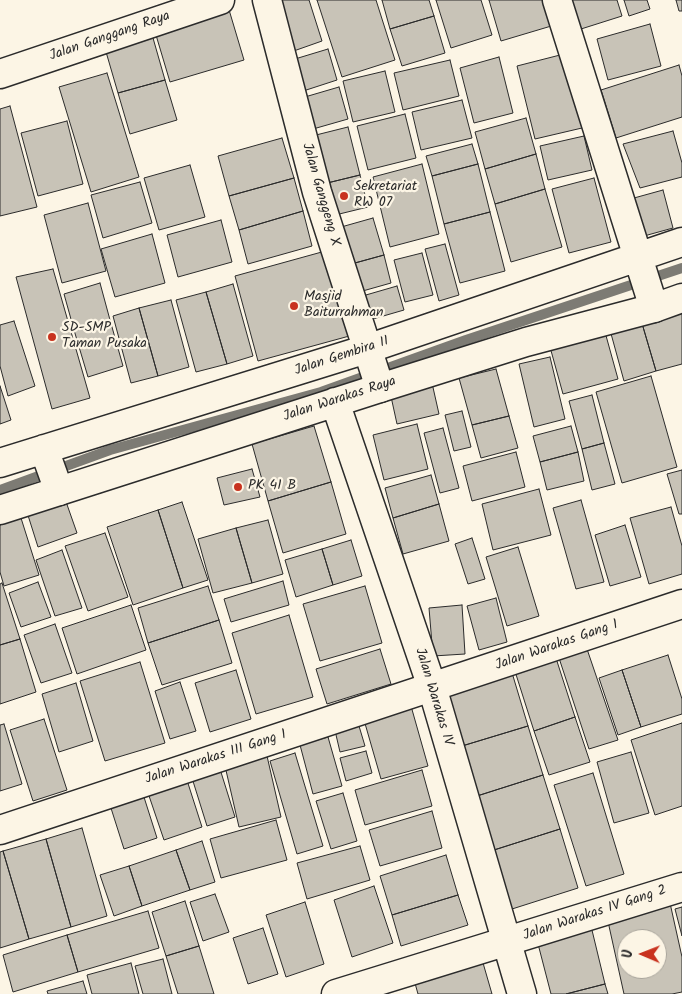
<!DOCTYPE html>
<html>
<head>
<meta charset="utf-8">
<style>
	body { margin:0 }
	#map { position:relative; width:682px; height:994px; overflow:hidden; background:#fcf5e5; font-family:Kalam,sans-serif }
	canvas { display:block }
	.north { position:absolute; left:617px; top:929px; width:50px; height:50px; box-sizing:border-box; background:#fcf5e5; border:1px solid #a8a49b; border-radius:50%; rotate:271deg; font-size:14px; font-weight:700; line-height:20px; text-align:center; color:#2b2b2b }
	.north::after { content:''; display:block; margin:auto; width:18px; height:22px; background:#c8321e; clip-path:polygon(50% 0,100% 100%,50% 72%,0 100%) }
</style>
</head>
<body>
<div id="map">
<canvas width="682" height="994"></canvas>
<div class="north">U</div>
</div>
<script>
const ctx = document.querySelector('canvas').getContext('2d');
ctx.lineJoin = 'round';
const poly = rows => new Path2D(rows.map(r => 'M' + r).join(''));
function strokePath(path, color, width, dash) { ctx.strokeStyle = color; ctx.lineWidth = width; ctx.lineCap = dash ? 'butt' : 'round'; ctx.setLineDash(dash || []); ctx.stroke(path); }
function fill(path, color) { ctx.fillStyle = color; ctx.fill(path, 'evenodd'); }
function write(font, color, halo, rows, align = 'center') {
  ctx.font = font + ' Kalam,sans-serif'; ctx.lineWidth = 4.5; ctx.setLineDash([]); ctx.textBaseline = 'middle'; ctx.strokeStyle = halo; ctx.fillStyle = color; for (const [text, x, y, turn = 0] of rows) {
    ctx.save(); ctx.translate(x, y); ctx.rotate((+turn || 0) * Math.PI / 180); ctx.textAlign = isNaN(turn) ? turn : align; if (halo) ctx.strokeText(text, 0, 0); ctx.fillText(text, 0, 0); ctx.restore();
  }
}
const stream = poly([
	[0,490,110,450,321,392,466,340,682,268]
]);
const building = poly([
	[271,0,309,0,322,41,288,53,271,0],
	[317,0,376,0,395,60,342,77,317,0],
	[382,0,429,0,434,16,390,29,382,0],
	[436,0,481,0,492,35,451,48,436,0],
	[489,0,551,0,558,24,501,41,489,0],
	[572,0,617,0,622,16,581,29,572,0],
	[624,0,647,0,650,9,629,16,624,0],
	[676,0,682,0,682,11,679,11,676,0],
	[227,3,244,60,170,82,153,25,227,3],
	[434,16,445,53,402,66,390,29,434,16],
	[650,24,661,66,608,80,597,39,650,24],
	[151,31,165,80,118,93,104,45,151,31],
	[328,49,337,80,294,94,285,62,328,49],
	[564,54,582,128,535,139,517,66,564,54],
	[499,57,513,113,474,123,460,68,499,57],
	[450,60,459,96,403,110,394,73,450,60],
	[679,65,682,76,682,117,616,138,601,90,679,65],
	[385,71,395,112,353,122,343,81,385,71],
	[107,73,139,177,91,192,59,87,107,73],
	[165,80,177,120,130,134,118,93,165,80],
	[339,87,348,119,306,131,298,99,339,87],
	[462,100,472,138,421,150,412,112,462,100],
	[10,106,37,207,0,216,0,109,10,106],
	[405,114,416,158,368,170,357,126,405,114],
	[526,118,536,154,485,169,475,132,526,118],
	[67,121,83,184,38,196,21,133,67,121],
	[348,127,360,175,319,185,308,137,348,127],
	[673,131,682,163,682,177,640,188,623,144,673,131],
	[584,136,592,170,548,180,540,146,584,136],
	[282,138,294,178,229,196,218,156,282,138],
	[472,144,478,164,432,176,426,156,472,144],
	[536,154,545,189,495,204,485,169,536,154],
	[422,164,439,234,390,247,373,177,422,164],
	[478,164,490,212,444,224,432,176,478,164],
	[190,165,205,217,159,230,144,178,190,165],
	[360,175,368,207,327,217,319,185,360,175],
	[294,178,303,211,239,230,229,196,294,178],
	[594,178,611,242,569,253,552,189,594,178],
	[140,182,152,223,103,238,91,195,140,182],
	[545,189,562,247,511,262,495,204,545,189],
	[663,190,673,228,644,236,634,198,663,190],
	[88,203,106,271,62,283,44,215,88,203],
	[303,211,312,246,248,264,239,230,303,211],
	[490,212,505,271,460,283,444,224,490,212],
	[373,218,384,255,344,266,334,229,373,218],
	[221,220,232,262,178,277,167,235,221,220],
	[152,234,165,283,115,297,101,249,152,234],
	[445,244,459,295,439,301,425,249,445,244],
	[329,250,353,335,258,361,235,276,329,250],
	[422,253,433,295,405,302,394,260,422,253],
	[384,255,391,283,352,294,344,266,384,255],
	[53,269,90,398,52,409,16,277,53,269],
	[100,283,110,320,74,330,64,294,100,283],
	[233,284,253,356,227,364,206,292,233,284],
	[397,286,404,310,366,321,359,297,397,286],
	[206,292,227,364,196,372,176,300,206,292],
	[171,300,189,367,158,376,139,308,171,300],
	[139,308,158,376,131,383,113,316,139,308],
	[682,308,682,364,656,371,641,320,682,308],
	[110,320,123,366,88,377,74,330,110,320],
	[641,320,656,371,624,381,610,330,641,320],
	[14,321,35,386,8,396,0,366,0,325,14,321],
	[605,332,618,379,563,394,550,347,605,332],
	[550,357,565,419,534,427,519,364,550,357],
	[496,369,509,416,472,425,459,378,496,369],
	[651,376,677,467,622,483,596,392,651,376],
	[432,383,439,414,397,424,390,392,432,383],
	[0,386,11,420,0,424,0,386],
	[592,395,604,443,582,449,569,401,592,395],
	[462,411,471,447,454,451,445,415,462,411],
	[509,416,518,448,481,458,472,425,509,416],
	[417,424,428,469,384,480,373,435,417,424],
	[314,426,331,482,268,501,252,444,314,426],
	[571,426,578,452,540,462,533,436,571,426],
	[443,428,459,488,440,493,424,433,443,428],
	[604,443,615,484,592,490,582,449,604,443],
	[516,452,525,487,472,501,463,466,516,452],
	[578,452,584,481,547,490,540,462,578,452],
	[252,469,260,497,224,505,217,478,252,469],
	[682,470,682,514,679,514,667,474,682,470],
	[431,475,439,504,393,518,385,488,431,475],
	[331,482,346,534,283,553,268,501,331,482],
	[539,489,551,535,493,550,482,504,539,489],
	[64,496,77,533,38,547,26,509,64,496],
	[581,500,604,582,576,589,553,508,581,500],
	[182,502,208,580,183,588,158,510,182,502],
	[439,504,449,541,403,554,393,518,439,504],
	[671,507,682,546,682,574,649,584,630,518,671,507],
	[158,510,183,588,133,605,107,527,158,510],
	[21,518,39,575,4,586,0,572,0,525,21,518],
	[268,520,283,574,252,583,236,528,268,520],
	[625,525,641,577,610,586,595,535,625,525],
	[236,528,252,583,213,593,198,539,236,528],
	[105,533,128,597,88,611,65,546,105,533],
	[472,538,485,579,468,584,455,544,472,538],
	[351,540,362,576,333,585,322,549,351,540],
	[518,547,539,616,507,626,486,557,518,547],
	[322,549,333,585,296,597,285,560,322,549],
	[62,550,82,608,55,616,36,560,62,550],
	[283,581,289,605,231,622,224,599,283,581],
	[38,582,51,617,21,627,9,593,38,582],
	[2,583,20,639,0,645,0,584,2,583],
	[208,586,219,620,148,643,138,608,208,586],
	[365,586,382,643,320,661,303,604,365,586],
	[496,598,507,642,479,650,467,606,496,598],
	[131,605,146,650,77,674,62,628,131,605],
	[462,605,465,654,433,656,429,608,462,605],
	[289,615,313,697,256,714,232,633,289,615],
	[219,620,232,663,162,685,148,643,219,620],
	[55,624,72,673,41,683,24,635,55,624],
	[20,639,36,692,0,704,0,645,20,639],
	[380,649,391,684,327,704,316,669,380,649],
	[587,649,618,740,589,749,559,658,587,649],
	[554,652,575,717,534,731,513,665,554,652],
	[668,655,682,699,682,714,641,727,622,670,668,655],
	[140,662,165,743,105,761,80,681,140,662],
	[510,666,528,726,462,746,443,687,510,666],
	[236,670,251,719,210,732,195,683,236,670],
	[622,670,641,727,618,735,599,678,622,670],
	[180,682,196,731,170,739,155,691,180,682],
	[76,683,93,741,59,752,42,694,76,683],
	[411,706,428,766,381,779,364,720,411,706],
	[356,716,365,746,340,752,333,722,356,716],
	[575,717,590,762,549,775,534,731,575,717],
	[44,719,67,790,33,801,10,730,44,719],
	[682,723,682,806,655,815,631,740,682,723],
	[4,724,22,784,0,791,0,725,4,724],
	[528,726,543,775,477,796,462,746,528,726],
	[328,737,342,786,313,794,300,745,328,737],
	[366,751,372,773,346,781,340,758,366,751],
	[631,752,649,813,614,823,597,762,631,752],
	[295,753,323,846,297,854,270,761,295,753],
	[267,756,281,817,239,827,225,766,267,756],
	[220,769,235,817,207,826,192,778,220,769],
	[422,770,432,806,365,825,355,790,422,770],
	[593,773,624,874,586,886,554,785,593,773],
	[185,774,202,827,164,840,146,787,185,774],
	[543,775,560,829,494,850,477,796,543,775],
	[343,793,357,841,331,849,316,801,343,793],
	[143,794,157,838,124,849,110,805,143,794],
	[432,811,442,848,380,866,369,830,432,811],
	[276,820,287,860,221,878,210,839,276,820],
	[82,828,107,916,71,927,46,839,82,828],
	[560,829,578,888,512,909,494,850,560,829],
	[46,839,71,927,29,939,3,851,46,839],
	[202,841,215,882,190,890,176,850,202,841],
	[360,846,370,880,307,899,297,863,360,846],
	[176,850,190,890,142,906,129,866,176,850],
	[3,851,29,939,0,948,0,852,3,851],
	[446,855,458,895,392,915,380,876,446,855],
	[129,866,142,906,114,916,100,875,129,866],
	[374,886,393,943,352,957,334,900,374,886],
	[215,894,229,932,203,941,190,902,215,894],
	[458,895,468,925,401,946,392,915,458,895],
	[185,901,199,946,166,956,152,912,185,901],
	[305,902,324,964,286,977,266,915,305,902],
	[670,903,682,957,682,992,672,994,624,994,607,917,670,903],
	[627,939,657,939,657,969,627,969,627,939],
	[682,907,682,936,675,909,682,907],
	[148,911,159,948,78,972,67,935,148,911],
	[591,926,605,984,566,994,551,994,537,940,591,926],
	[263,928,278,974,248,984,233,938,263,928],
	[67,935,78,972,13,992,3,955,67,935],
	[199,946,214,994,178,994,166,956,199,946],
	[481,956,492,994,418,994,413,976,481,956],
	[163,959,172,994,143,994,135,966,163,959],
	[131,963,139,994,92,994,87,975,131,963],
	[83,981,87,994,48,994,47,991,83,981],
	[605,984,608,994,566,994,605,984]
]);
const minor = poly([
	[267,0,317,192,380,388],
	[557,0,654,308],
	[0,74,220,0],
	[44,449,59,491],
	[0,463,367,349,682,242],
	[0,830,682,604],
	[336,994,682,887]
]);
const tertiary = poly([
	[335,402,432,687,522,994],
	[0,510,380,388,526,342,654,308,682,298]
]);
const markers = [
	[344,196,5,"#c8321e"],
	[294,306,5,"#c8321e"],
	[52,337,5,"#c8321e"],
	[238,487,5,"#c8321e"]
];
const streetNames = [
	["Jalan Ganggang Raya",110,37,-19],
	["Jalan Ganggeng X",320,195,74],
	["Jalan Gembira II",342,357,-18],
	["Jalan Warakas Raya",340,400,-18],
	["Jalan Warakas Gang 1",557,646,-19],
	["Jalan Warakas IV",433,697,73],
	["Jalan Warakas III Gang 1",216,758,-18],
	["Jalan Warakas IV Gang 2",595,914,-18]
];
const poiNames = [
	["Sekretariat",354,188],
	["RW 07",354,204],
	["Masjid",304,298],
	["Baiturrahman",304,314],
	["SD-SMP",62,329],
	["Taman Pusaka",62,345],
	["PK 41 B",248,487]
];
strokePath(stream, '#7d7b74', 10);
fill(building, '#c8c3b7');
strokePath(building, '#2b2b2b', 1);
strokePath(minor, '#2b2b2b', 31);
strokePath(tertiary, '#2b2b2b', 31);
strokePath(minor, '#fcf5e5', 28);
strokePath(tertiary, '#fcf5e5', 28);
for (const [x, y, r, color] of markers) { const dot = new Path2D(); dot.arc(x, y, r, 0, 2 * Math.PI); ctx.fillStyle = color; ctx.fill(dot); strokePath(dot, '#fcf5e5', 2); }
write('14px', '#2b2b2b', '#fcf5e5', streetNames);
write('14px', '#2b2b2b', '#fcf5e5', poiNames, 'left');
</script>
</body>
</html>
